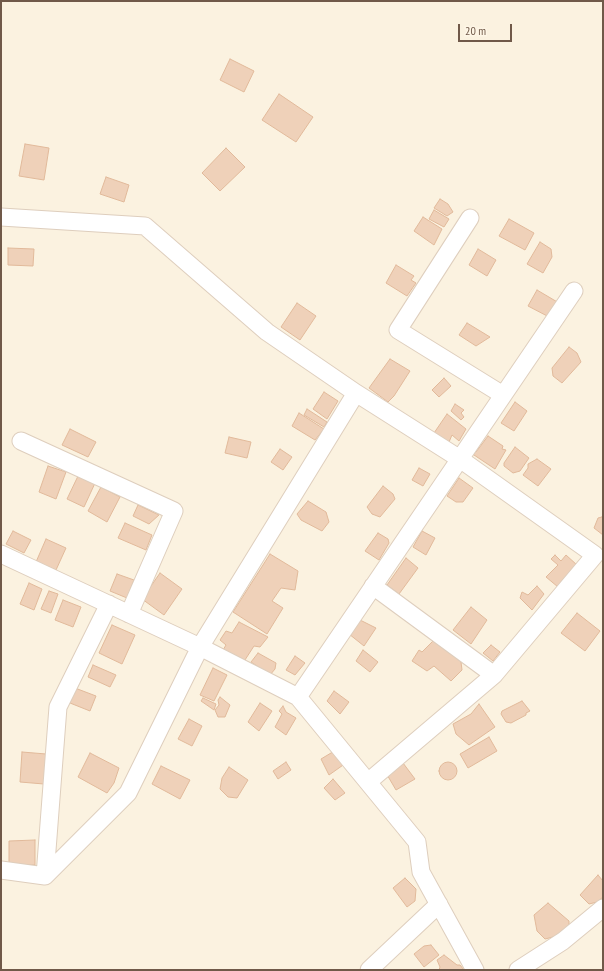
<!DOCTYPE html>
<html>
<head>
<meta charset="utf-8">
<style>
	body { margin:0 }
	#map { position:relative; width:604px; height:971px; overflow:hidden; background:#fbf2e0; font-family:"PT Sans Narrow",sans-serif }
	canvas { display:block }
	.frame { position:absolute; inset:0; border:2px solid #705949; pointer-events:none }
	.scale { position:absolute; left:458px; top:24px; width:54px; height:18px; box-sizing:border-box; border:2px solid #705949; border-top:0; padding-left:5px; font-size:12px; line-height:14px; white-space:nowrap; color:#705949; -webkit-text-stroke:3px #fef6e6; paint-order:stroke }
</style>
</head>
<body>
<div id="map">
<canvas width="604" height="971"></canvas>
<div class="frame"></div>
<div class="scale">20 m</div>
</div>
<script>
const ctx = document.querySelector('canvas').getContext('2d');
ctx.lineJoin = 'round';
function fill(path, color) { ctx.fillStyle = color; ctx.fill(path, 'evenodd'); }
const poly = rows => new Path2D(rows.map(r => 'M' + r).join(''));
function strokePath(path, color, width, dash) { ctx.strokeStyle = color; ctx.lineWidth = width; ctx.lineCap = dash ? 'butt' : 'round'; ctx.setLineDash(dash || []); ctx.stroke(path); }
const building = poly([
	[230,59,254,71,244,92,220,80,230,59],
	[279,94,313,117,296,142,262,120,279,94],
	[25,144,49,148,44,180,19,176,25,144],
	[226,148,245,167,220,191,202,173,226,148],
	[106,177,129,185,124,202,100,194,106,177],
	[440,199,448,204,453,212,447,216,434,208,440,199],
	[434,210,449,219,444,227,429,219,434,210],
	[423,217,442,229,434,245,414,231,423,217],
	[509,219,534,233,525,250,499,236,509,219],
	[540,242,551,249,552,257,543,273,527,264,540,242],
	[8,248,34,249,33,266,8,265,8,248],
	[478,249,496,260,487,276,469,265,478,249],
	[396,265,414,276,411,280,416,283,407,296,386,283,396,265],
	[537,290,559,303,551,318,528,306,537,290],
	[297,303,316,316,300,340,281,327,297,303],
	[467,323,490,337,476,346,459,335,467,323],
	[569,347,577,353,581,362,562,383,553,376,552,368,569,347],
	[390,359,410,371,394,396,388,402,369,388,390,359],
	[444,378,451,386,439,397,432,390,444,378],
	[324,392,338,401,327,419,313,409,324,392],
	[515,402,527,411,514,431,501,423,515,402],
	[455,404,464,410,461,413,464,417,461,420,451,411,455,404],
	[307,409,327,422,324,427,304,415,307,409],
	[299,413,324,429,315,440,292,426,299,413],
	[447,414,466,429,459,441,452,435,449,442,434,433,447,414],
	[70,429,96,442,88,457,62,445,70,429],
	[488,436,503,446,502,449,506,450,495,469,471,453,472,450,476,452,488,436],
	[229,437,251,442,247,458,225,453,229,437],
	[515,447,529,458,520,471,513,473,504,466,504,463,515,447],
	[280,449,292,457,283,470,271,462,280,449],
	[537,459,551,469,538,486,523,475,528,468,528,464,537,459],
	[48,466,66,472,56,499,39,492,48,466],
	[419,468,430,474,423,486,412,480,419,468],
	[79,474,96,481,84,507,67,499,79,474],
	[459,478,473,488,463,502,456,502,447,496,459,478],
	[383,486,393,494,395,499,380,517,372,514,367,507,383,486],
	[101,487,120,497,107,522,88,511,101,487],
	[308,501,326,512,329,522,322,531,301,520,297,514,308,501],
	[138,505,159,515,149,524,133,516,138,505],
	[602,517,603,518,603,535,594,528,598,518,602,517],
	[125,523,152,535,146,550,118,538,125,523],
	[13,531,31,540,24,553,6,544,13,531],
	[422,531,435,538,426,555,413,547,422,531],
	[378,533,388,539,389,543,379,560,365,551,378,533],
	[46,539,66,548,56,570,36,562,46,539],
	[270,554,298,571,295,590,281,588,272,601,283,608,267,634,233,612,270,554],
	[555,555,561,561,566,555,577,565,558,587,546,577,558,565,551,559,555,555],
	[406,558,418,568,399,594,387,585,406,558],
	[160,573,182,589,164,615,142,599,160,573],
	[117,574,134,580,127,598,110,591,117,574],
	[29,583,42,589,34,610,20,604,29,583],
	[537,586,544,594,532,610,520,598,522,592,528,595,537,586],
	[49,591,58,594,51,613,41,609,49,591],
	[63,600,81,607,73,627,55,620,63,600],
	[471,607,487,620,471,644,453,630,471,607],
	[577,613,600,631,585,651,561,633,577,613],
	[360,620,376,628,364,646,349,634,360,620],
	[239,622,268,637,260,647,254,646,243,663,223,650,226,645,220,640,226,631,232,633,239,622],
	[112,625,135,635,122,664,99,653,112,625],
	[436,638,461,662,462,670,451,681,434,666,427,671,412,661,419,650,422,652,436,638],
	[491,645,500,652,493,661,483,653,491,645],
	[363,650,378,662,370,672,356,661,363,650],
	[258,653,276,663,275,669,270,675,251,662,258,653],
	[295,656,305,663,295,675,286,670,295,656],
	[93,665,116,675,110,687,88,677,93,665],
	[213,668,227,675,214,701,200,695,213,668],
	[75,688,96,696,90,711,70,703,75,688],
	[334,691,349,702,340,714,327,701,334,691],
	[220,697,230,705,225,717,218,717,215,710,219,705,218,700,220,697],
	[203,698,216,704,214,710,201,701,203,698],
	[522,701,530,711,526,713,526,715,511,723,506,722,501,714,502,711,522,701],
	[260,703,272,711,259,731,248,722,260,703],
	[479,704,495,727,469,745,456,734,453,724,471,714,479,704],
	[283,706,286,712,296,718,286,735,275,727,282,714,279,711,283,706],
	[189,719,202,726,192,746,178,739,189,719],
	[489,737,497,751,468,768,460,754,489,737],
	[336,750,346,763,329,775,321,759,336,750],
	[22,752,46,754,44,784,20,782,22,752],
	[90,753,119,768,114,783,107,793,78,777,90,753],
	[286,762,291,770,278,779,273,771,286,762],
	'439 771a9 9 0 1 1 18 0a9 9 0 1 1-18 0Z',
	[403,763,415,779,396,790,386,773,403,763],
	[161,766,190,780,180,799,152,784,161,766],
	[229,767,248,780,237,798,228,797,220,789,222,778,229,767],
	[333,779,345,793,335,800,324,788,333,779],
	[35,840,35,865,9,865,9,841,35,840],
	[598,875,603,881,603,897,597,902,589,904,580,895,598,875],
	[405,878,416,889,415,901,407,907,393,888,405,878],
	[548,903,569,921,569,927,557,936,545,939,537,931,534,915,548,903],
	[431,945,439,955,424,967,414,954,424,946,431,945],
	[444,955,457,965,460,965,464,970,439,970,440,967,437,960,444,955]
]);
const minor = poly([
	[1,217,145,226,267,332,356,393,460,459,595,555,494,675,368,782],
	[470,218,398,330,503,395],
	[21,441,174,511,129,614],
	[1,554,200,647,298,697,417,842,421,872,475,970],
	[373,586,494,675],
	[298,697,574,291],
	[1,870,45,876],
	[45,876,128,793,200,647,356,393],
	[45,876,58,707,109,604],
	[369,970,439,904],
	[518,970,563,941,603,908]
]);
fill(building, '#efd1b9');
strokePath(building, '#e1b99a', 1);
strokePath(minor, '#decebd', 19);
strokePath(minor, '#fff', 17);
</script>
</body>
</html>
